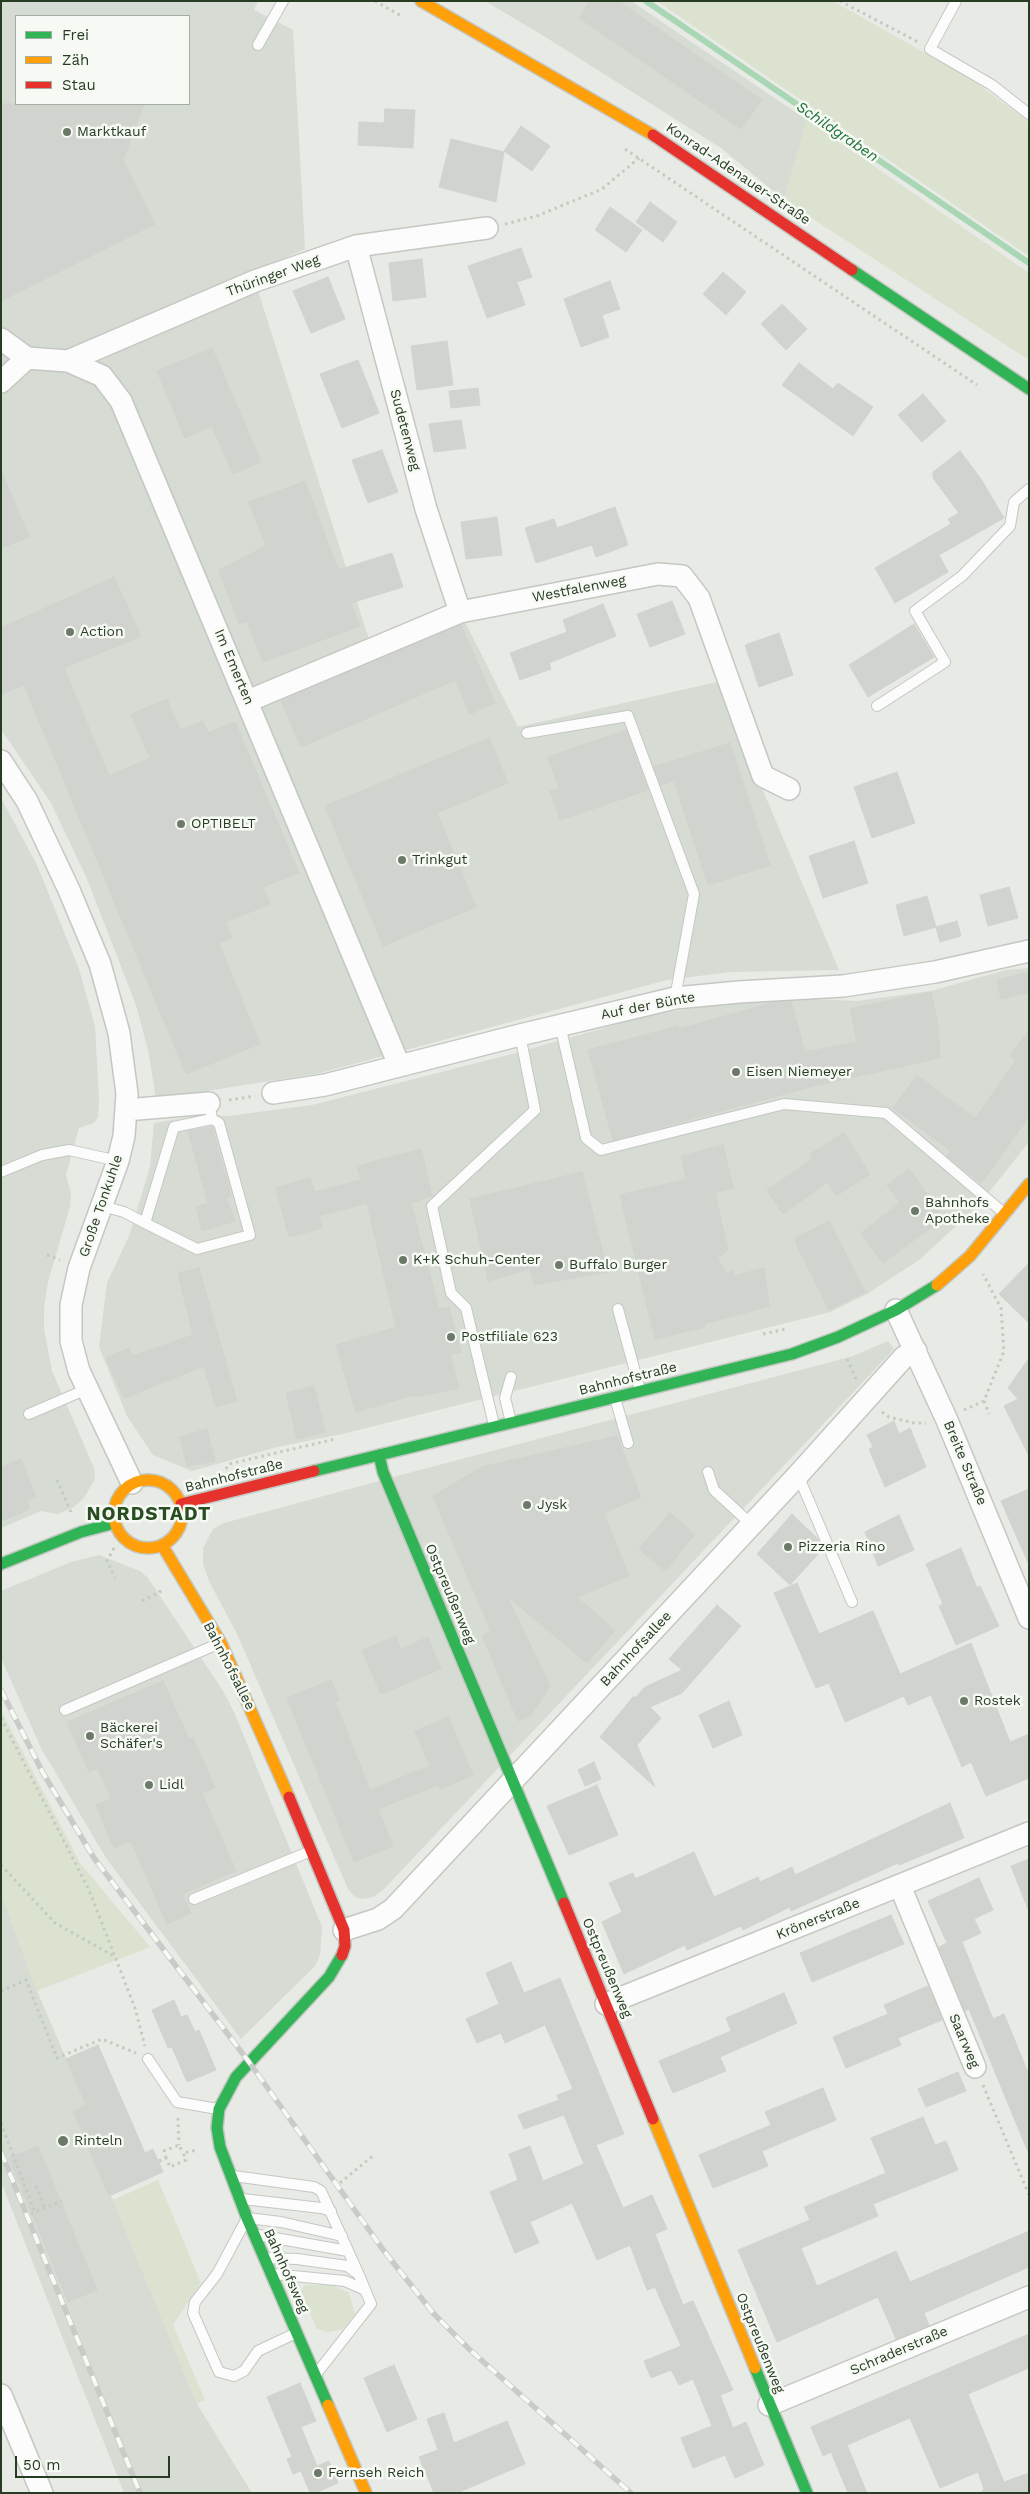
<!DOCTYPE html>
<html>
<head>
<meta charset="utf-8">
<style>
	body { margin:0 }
	#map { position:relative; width:1030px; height:2494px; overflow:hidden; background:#e7eae5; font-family:"Work Sans",sans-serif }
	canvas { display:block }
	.frame { position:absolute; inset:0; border:2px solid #283c24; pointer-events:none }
	.legend { position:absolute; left:15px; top:15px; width:175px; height:90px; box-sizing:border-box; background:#f6f9f4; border:1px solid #a4ada1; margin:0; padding:6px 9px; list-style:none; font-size:15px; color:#283c24 }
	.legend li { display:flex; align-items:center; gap:10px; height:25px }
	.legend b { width:25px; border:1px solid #a4ada1 }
	.scale { position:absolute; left:15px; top:2456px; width:155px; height:22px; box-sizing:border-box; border:2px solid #283c24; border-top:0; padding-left:6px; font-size:15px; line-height:18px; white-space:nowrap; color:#283c24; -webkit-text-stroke:4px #f6f9f4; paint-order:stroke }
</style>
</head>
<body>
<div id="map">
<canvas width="1030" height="2494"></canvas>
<div class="frame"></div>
<ul class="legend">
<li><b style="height:6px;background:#30b455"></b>Frei</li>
<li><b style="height:6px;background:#ff9f0a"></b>Zäh</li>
<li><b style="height:6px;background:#e5322d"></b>Stau</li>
</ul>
<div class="scale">50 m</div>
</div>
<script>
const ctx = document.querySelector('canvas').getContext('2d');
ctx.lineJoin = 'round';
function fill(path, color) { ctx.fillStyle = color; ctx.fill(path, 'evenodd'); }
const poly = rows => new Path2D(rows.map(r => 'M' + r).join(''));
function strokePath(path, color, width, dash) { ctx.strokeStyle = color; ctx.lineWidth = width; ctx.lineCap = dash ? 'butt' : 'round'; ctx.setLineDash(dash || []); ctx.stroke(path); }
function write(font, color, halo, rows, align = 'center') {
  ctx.font = font + ' "Work Sans",sans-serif'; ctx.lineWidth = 5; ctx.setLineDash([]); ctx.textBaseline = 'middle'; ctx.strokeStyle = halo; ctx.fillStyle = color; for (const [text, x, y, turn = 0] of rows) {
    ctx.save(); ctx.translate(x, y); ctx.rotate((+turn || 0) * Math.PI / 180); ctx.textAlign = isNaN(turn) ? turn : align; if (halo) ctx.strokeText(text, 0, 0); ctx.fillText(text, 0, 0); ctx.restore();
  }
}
const built = poly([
	[1,1,258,1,254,10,293,30,305,249,252,272,372,649,460,612,518,727,717,682,839,970,730,972,667,980,320,1073,156,1099,148,1050,136,1005,87,879,51,803,1,729],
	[16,16,189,16,189,104,16,104],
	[485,1,631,1,807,120,784,200,721,148,547,38],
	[1,798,37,865,79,969,95,1026,99,1100,98,1117,94,1123,79,1128,66,1175,71,1193,70,1207,48,1282,44,1308,44,1329,52,1371,94,1468,95,1479,84,1498,74,1507,58,1514,41,1511,1,1528],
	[1029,968,1029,1142,978,1206,919,1260,867,1294,830,1312,342,1434,277,1447,192,1471,153,1455,127,1416,99,1347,107,1283,129,1236,150,1167,154,1123,201,1115,228,1116,312,1105,512,1054,646,1016,676,1011,729,1003,790,998,857,1001,931,991,1006,970],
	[888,1341,894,1349,383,1890,373,1897,362,1899,355,1897,348,1889,237,1634,209,1581,203,1564,203,1548,213,1529,224,1523,416,1471,812,1367,853,1356],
	[99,1555,140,1571,148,1578,223,1691,234,1712,322,1927,320,1955,315,1966,241,2039,106,1858,41,1748,1,1658,1,1591,71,1562],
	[1,1893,37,1991,86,2105,73,2111,113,2200,197,2404,252,2493,124,2493,1,2182]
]);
const green = poly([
	[657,1,833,1,971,79,1029,122,1029,256],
	[807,120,1029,273,1029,360,784,200],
	[1,1710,80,1863,150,1947,37,1991,1,1893],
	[158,2180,201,2283,173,2325,205,2400,197,2404,113,2200],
	[305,2285,332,2285,349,2293,355,2314,343,2329,328,2332,317,2329,301,2291]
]);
const stream = poly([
	[646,1,1029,263]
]);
const building = poly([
	[590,1,618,1,762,100,741,129,579,18,590,1],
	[1,104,144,104,123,160,155,224,1,301,1,104],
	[385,109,415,110,413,148,358,145,359,122,384,123,385,109],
	[521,126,550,146,532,171,504,151,521,126],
	[451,139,504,152,496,202,439,187,451,139],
	[650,202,677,222,663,242,636,222,650,202],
	[610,207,642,230,626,252,595,230,610,207],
	[521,248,532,277,517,282,525,305,487,318,468,266,521,248],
	[422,259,426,297,393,301,389,263,422,259],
	[723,272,746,292,726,315,703,294,723,272],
	[328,277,345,319,311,333,293,291,328,277],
	[610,281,620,309,602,315,609,337,581,347,564,299,610,281],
	[782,304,807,329,786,350,761,324,782,304],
	[447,341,453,385,417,390,411,346,447,341],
	[212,348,261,462,233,474,212,426,185,438,157,371,212,348],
	[358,360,379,413,342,428,320,374,358,360],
	[799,363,833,389,838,383,873,407,853,436,782,385,799,363],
	[478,388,480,405,451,408,449,391,478,388],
	[923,394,946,421,922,442,898,415,923,394],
	[461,420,466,448,434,452,429,424,461,420],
	[382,450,398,492,368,503,352,460,382,450],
	[960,451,981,479,1004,518,939,555,948,572,895,603,875,568,951,524,948,519,959,513,933,478,933,472,960,451],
	[1,470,29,537,1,548,1,470],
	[305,481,338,570,392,553,403,587,351,603,360,626,263,662,247,621,239,624,219,570,266,546,249,502,305,481],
	[615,507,628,545,596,557,592,545,536,563,525,528,554,519,557,528,615,507],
	[497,517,502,555,466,559,461,522,497,517],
	[114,577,141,636,64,668,109,776,150,758,131,714,167,699,180,730,203,721,208,733,235,722,299,873,263,887,270,904,226,922,232,938,219,943,260,1044,186,1074,24,685,1,694,1,628,114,577],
	[672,601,685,634,650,647,637,614,672,601],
	[603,604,616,636,549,663,551,669,520,680,510,653,567,632,563,620,603,604],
	[914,624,934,657,868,697,849,665,914,624],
	[461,625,495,703,470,714,455,680,301,747,281,701,461,625],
	[779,633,793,675,759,687,745,645,779,633],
	[626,730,648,790,560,820,550,791,559,788,548,757,626,730],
	[489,738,508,783,437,813,476,907,383,946,325,806,489,738],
	[730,743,770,865,708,885,674,781,661,785,654,767,730,743],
	[897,772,915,823,872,838,854,787,897,772],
	[854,841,868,883,823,898,809,856,854,841],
	[1009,887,1018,918,988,926,980,895,1009,887],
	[927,896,936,927,904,936,896,905,927,896],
	[957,921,961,936,940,942,936,927,957,921],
	[1029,972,1029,992,1001,999,997,980,1029,972],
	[931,992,938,1025,940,1058,814,1086,613,1140,588,1050,678,1026,679,1029,775,1002,791,1002,805,1052,857,1042,850,1009,931,992],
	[1029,1030,1029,1117,981,1183,947,1156,951,1151,893,1108,917,1075,975,1118,1016,1061,1010,1056,1029,1030],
	[212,1127,231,1196,226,1198,235,1221,202,1231,196,1207,208,1203,188,1131,212,1127],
	[844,1133,870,1174,836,1196,828,1183,825,1184,783,1214,767,1190,813,1159,810,1154,844,1133],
	[723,1145,733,1188,715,1193,728,1250,717,1258,726,1273,733,1270,734,1276,764,1268,769,1306,704,1324,705,1327,655,1339,620,1195,686,1179,681,1156,723,1145],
	[421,1149,432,1196,411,1203,439,1309,449,1307,461,1352,450,1354,459,1388,415,1397,414,1395,356,1412,336,1345,396,1327,367,1203,319,1216,322,1228,289,1237,276,1188,310,1178,315,1192,361,1180,357,1166,421,1149],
	[909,1169,944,1218,883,1263,861,1233,900,1203,887,1185,909,1169],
	[582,1172,608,1272,534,1285,530,1269,488,1281,470,1199,582,1172],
	[829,1221,865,1292,829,1310,796,1244,796,1238,829,1221],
	[1029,1263,1029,1323,999,1294,1029,1263],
	[199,1268,237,1401,216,1407,204,1366,124,1398,106,1358,129,1348,132,1356,193,1335,178,1273,199,1268],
	[1029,1358,1029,1456,1004,1406,1018,1399,1008,1388,1029,1358],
	[314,1386,325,1432,297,1439,286,1393,314,1386],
	[894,1421,899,1434,910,1428,926,1467,885,1487,869,1449,873,1447,867,1435,894,1421],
	[207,1429,215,1461,187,1466,180,1437,207,1429],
	[617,1436,641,1497,604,1513,629,1576,577,1597,615,1630,587,1663,507,1596,550,1686,531,1715,518,1721,482,1635,491,1631,433,1496,482,1467,617,1436],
	[21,1459,36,1497,27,1501,30,1509,1,1521,1,1467,21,1459],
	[1029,1489,1029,1565,1001,1501,1029,1489],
	[670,1513,695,1534,665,1571,639,1549,670,1513],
	[792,1514,818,1539,822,1550,790,1585,757,1554,792,1514],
	[899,1515,914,1550,878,1566,865,1532,899,1515],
	[961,1548,977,1588,980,1586,999,1626,956,1645,939,1606,943,1604,926,1564,961,1548],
	[797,1583,819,1634,873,1611,900,1674,971,1643,1010,1742,1029,1734,1029,1778,986,1796,971,1762,962,1767,931,1695,908,1705,904,1696,845,1722,829,1683,816,1688,774,1593,797,1583],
	[717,1605,741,1626,682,1693,650,1707,661,1718,637,1745,655,1787,600,1737,633,1697,636,1697,645,1687,682,1670,669,1659,717,1605],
	[396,1636,401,1649,428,1637,441,1669,381,1694,362,1650,396,1636],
	[331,1680,339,1701,335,1702,370,1790,430,1766,415,1731,448,1717,473,1775,440,1789,438,1785,378,1809,393,1846,354,1862,287,1698,331,1680],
	[163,1681,189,1739,193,1737,215,1788,202,1793,236,1871,182,1894,191,1913,167,1924,131,1841,114,1848,96,1805,111,1799,98,1768,89,1772,67,1722,163,1681],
	[729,1701,742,1735,713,1748,699,1715,729,1701],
	[594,1762,601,1779,585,1786,578,1770,594,1762],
	[597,1785,618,1835,569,1855,547,1806,597,1785],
	[950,1803,964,1838,899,1865,898,1863,791,1911,790,1907,743,1930,741,1926,687,1950,685,1945,624,1974,602,1922,622,1912,609,1883,633,1873,635,1879,694,1852,714,1897,758,1877,760,1882,792,1867,795,1875,950,1803],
	[1029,1859,1029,1909,1028,1909,1011,1866,1029,1859],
	[979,1878,993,1910,974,1919,981,1933,962,1942,993,2019,1004,2014,1029,2075,1028,2152,969,2009,965,2011,939,1947,947,1943,928,1901,979,1878],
	[891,1915,904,1944,812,1982,800,1953,891,1915],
	[511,1962,524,1993,560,1978,624,2134,596,2145,623,2208,652,2195,667,2229,655,2234,683,2305,693,2301,733,2390,720,2395,733,2428,746,2422,764,2465,735,2478,725,2455,693,2468,681,2438,712,2426,693,2379,679,2385,671,2370,651,2378,644,2361,681,2346,655,2287,647,2290,630,2245,597,2260,572,2203,530,2222,539,2243,515,2253,490,2192,518,2180,509,2154,530,2146,543,2181,584,2164,564,2115,524,2129,518,2115,559,2100,557,2095,573,2089,545,2025,505,2043,501,2033,477,2043,466,2019,499,2004,486,1973,511,1962],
	[928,1986,942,2020,898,2038,901,2045,846,2068,833,2037,888,2014,884,2005,928,1986],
	[784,1993,797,2023,720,2057,726,2071,673,2093,659,2061,731,2031,726,2018,784,1993],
	[174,2000,181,2017,187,2015,195,2032,199,2030,216,2070,187,2082,172,2047,168,2048,152,2010,174,2000],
	[98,2045,145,2153,153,2149,163,2172,109,2196,73,2111,86,2105,66,2059,98,2045],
	[958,2072,966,2091,926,2107,918,2089,958,2072],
	[823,2088,836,2120,762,2151,768,2166,713,2188,699,2155,771,2125,765,2112,823,2088],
	[923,2117,935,2145,946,2141,958,2170,873,2204,878,2216,801,2248,817,2286,896,2251,910,2282,1029,2231,1029,2267,924,2313,929,2325,896,2339,878,2297,777,2342,738,2250,810,2220,804,2207,886,2173,871,2138,923,2117],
	[38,2146,97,2290,68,2302,9,2158,38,2146],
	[1029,2334,1029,2368,968,2394,1004,2482,1029,2473,1029,2493,980,2493,984,2489,978,2472,940,2488,910,2418,847,2445,867,2493,848,2493,831,2452,823,2456,811,2427,1029,2334],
	[394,2365,417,2419,387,2432,364,2378,394,2365],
	[300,2383,316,2421,301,2427,317,2466,329,2461,338,2483,315,2493,310,2493,301,2471,293,2474,287,2459,292,2457,267,2397,300,2383],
	[444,2413,454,2443,507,2421,525,2464,457,2493,434,2493,419,2457,438,2450,427,2419,444,2413]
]);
const path = poly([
	[375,1,403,17],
	[840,1,918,42],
	[625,149,977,385],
	[505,224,537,216,602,189,639,158],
	[229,1100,255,1096],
	[47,1255,60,1260],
	[763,1334,786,1329],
	[847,1359,857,1381],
	[984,1401,989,1414],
	[964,1410,984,1401,1004,1351,1001,1308,983,1274],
	[882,1412,889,1417,914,1423,926,1423],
	[226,1469,229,1464,335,1439],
	[57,1480,71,1512],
	[114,1548,107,1561,115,1578],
	[142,1601,160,1592,159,1589],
	[1,1718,89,1890,135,2008,145,2046],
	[1,1865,55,1923,114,1956],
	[1,1991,26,1980,57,2058,102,2039,136,2053],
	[983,2085,1029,2195],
	[178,2118,179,2145],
	[1,2123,35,2212],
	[166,2158,164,2151,179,2145,183,2153],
	[159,2161,166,2158,170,2167,186,2160,183,2153,197,2150],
	[36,2186,45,2208],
	[335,2187,375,2154],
	[31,2214,62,2201]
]);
const lane = poly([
	[956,1,930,49,992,85,1029,114],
	[258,45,283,1],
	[877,706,945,662,915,611,962,576,1010,526,1014,502,1029,489],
	[527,733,628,716,694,894,675,998],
	[560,1025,586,1138,601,1150,784,1104,886,1113,1005,1214],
	[209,1103,212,1119,219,1123,250,1235,197,1249,145,1223,174,1127,212,1119],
	[1,1172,42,1155,69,1150,118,1161],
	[102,1206,124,1212,145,1223],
	[618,1309,640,1390],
	[615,1398,628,1443],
	[29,1414,87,1389],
	[511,1422,505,1398,511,1377],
	[494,1425,466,1308,451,1293,432,1206,535,1110,520,1035],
	[708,1472,714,1490,751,1524],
	[798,1475,852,1602],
	[65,1710,220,1643],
	[194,1899,311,1851],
	[148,2059,177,2102,218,2109],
	[234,2176,314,2187,321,2191,359,2275,371,2304,317,2373],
	[243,2199,321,2208,331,2211],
	[258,2235,348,2251],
	[266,2258,297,2259,347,2266,358,2274],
	[273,2274,345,2281,365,2290],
	[296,2333,258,2351,244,2371,234,2376,219,2372,193,2313,195,2302,217,2274,247,2218,281,2222,342,2236]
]);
const street = poly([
	[356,246,426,509,460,612],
	[1,339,27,358,68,361,102,376,121,401,399,1065],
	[68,361,255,281,356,246,487,228],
	[1,382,27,358],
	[248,701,460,612,658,574,682,576,699,598,763,776,789,789],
	[1,761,27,801,69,890,100,964,119,1033,127,1094,124,1136,118,1161,79,1268,71,1305,71,1341,79,1371,132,1483],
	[273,1093,325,1085,520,1035,675,998,739,992,843,986,935,972,1029,951],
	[126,1110,209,1103],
	[896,1310,946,1418,1029,1618],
	[900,1886,975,2067],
	[344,1930,378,1919,393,1909,798,1475,904,1357,916,1351],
	[606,2004,1029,1833],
	[1,2395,42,2493],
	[769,2405,1029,2297]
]);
const fast = poly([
	[852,270,1029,389],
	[379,1455,383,1472,564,1903],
	[314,1471,792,1354,838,1337,896,1310,937,1285],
	[1,1564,81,1532,115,1523],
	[755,2368,807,2493],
	[328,2405,247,2218,220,2147,217,2128,219,2109,236,2077,329,1977,342,1955]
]);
const slow = poly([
	[421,1,653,135],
	[937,1285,970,1256,1029,1184],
	'114 1514a34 34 0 1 1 68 0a34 34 0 1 1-68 0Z',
	[162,1545,221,1643,289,1797],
	[653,2119,755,2368],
	[328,2405,366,2493]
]);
const jam = poly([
	[653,135,852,270],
	[181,1504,314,1471],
	[289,1797,344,1930,345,1946,342,1955],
	[564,1903,653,2119]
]);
const rail = poly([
	[1,1690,43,1773,94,1858,249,2062,384,2251,434,2314,469,2349,631,2493],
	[1,2152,140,2493]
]);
const markers = [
	[67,132,5,"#6b7968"],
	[70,632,5,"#6b7968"],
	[181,824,5,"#6b7968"],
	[402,860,5,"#6b7968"],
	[736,1072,5,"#6b7968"],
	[915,1211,5,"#6b7968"],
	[403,1260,5,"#6b7968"],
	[559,1265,5,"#6b7968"],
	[451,1337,5,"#6b7968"],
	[527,1505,5,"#6b7968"],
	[788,1547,5,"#6b7968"],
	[964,1701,5,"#6b7968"],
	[90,1736,5,"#6b7968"],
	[149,1785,5,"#6b7968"],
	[63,2141,6,"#6b7968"],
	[318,2473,5,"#6b7968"]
];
const poiNames = [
	["Marktkauf",77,132],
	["Action",80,632],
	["OPTIBELT",191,824],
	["Trinkgut",412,860],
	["Eisen Niemeyer",746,1072],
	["Bahnhofs",925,1203],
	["Apotheke",925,1219],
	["K+K Schuh-Center",413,1260],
	["Buffalo Burger",569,1265],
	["Postfiliale 623",461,1337],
	["Jysk",537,1505],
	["Pizzeria Rino",798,1547],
	["Rostek",974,1701],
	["Bäckerei",100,1728],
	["Schäfer's",100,1744],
	["Lidl",159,1785],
	["Rinteln",74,2141],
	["Fernseh Reich",328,2473]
];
const streetNames = [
	["Konrad-Adenauer-Straße",738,174,34],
	["Thüringer Weg",273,276,-20],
	["Sudetenweg",405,430,75],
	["Westfalenweg",579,589,-11],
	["Im Emerten",234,667,67],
	["Auf der Bünte",648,1006,-11],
	["Große Tonkuhle",101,1206,-71],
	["Bahnhofstraße",628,1379,-14],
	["Breite Straße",965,1463,67],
	["Bahnhofstraße",234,1476,-14],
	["Ostpreußenweg",450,1594,67],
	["Bahnhofsallee",636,1649,-47],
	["Bahnhofsallee",229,1666,63],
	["Krönerstraße",818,1919,-22],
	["Ostpreußenweg",607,1968,67],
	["Saarweg",964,2041,67],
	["Bahnhofsweg",286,2271,66],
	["Ostpreußenweg",760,2343,68],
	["Schraderstraße",899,2351,-23]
];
const waterNames = [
	["Schildgraben",837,132,34]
];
const districtNames = [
	["NORDSTADT",149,1514]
];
fill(built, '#d6dbd4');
fill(green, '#dbe2d0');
strokePath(stream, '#a9d6b4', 6);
fill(building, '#d0d3ce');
strokePath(building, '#d0d3ce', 1);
strokePath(lane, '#c4c7c2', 12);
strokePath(street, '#c4c7c2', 24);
strokePath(fast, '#c3c7c1', 14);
strokePath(slow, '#c3c7c1', 14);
strokePath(jam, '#c3c7c1', 14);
strokePath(path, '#c3cac2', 3, [2.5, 4]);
strokePath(lane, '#fbfcfb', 10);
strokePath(street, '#fbfcfb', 21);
strokePath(fast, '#30b455', 11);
strokePath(slow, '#ff9f0a', 11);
strokePath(jam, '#e5322d', 11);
strokePath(rail, '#c8cbc7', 5.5);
strokePath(rail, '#f6f9f4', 4, [11]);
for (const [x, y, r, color] of markers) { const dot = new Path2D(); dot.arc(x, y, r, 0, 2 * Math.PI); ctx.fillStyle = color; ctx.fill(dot); strokePath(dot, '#f6f9f4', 2); }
write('14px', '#283c24', '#f6f9f4', poiNames, 'left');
write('14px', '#283c24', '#f6f9f4', streetNames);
write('italic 15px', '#227439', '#f6f9f4', waterNames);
ctx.letterSpacing = '1px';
write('bold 19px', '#274d21', '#f6f9f4', districtNames);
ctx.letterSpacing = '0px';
</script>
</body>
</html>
